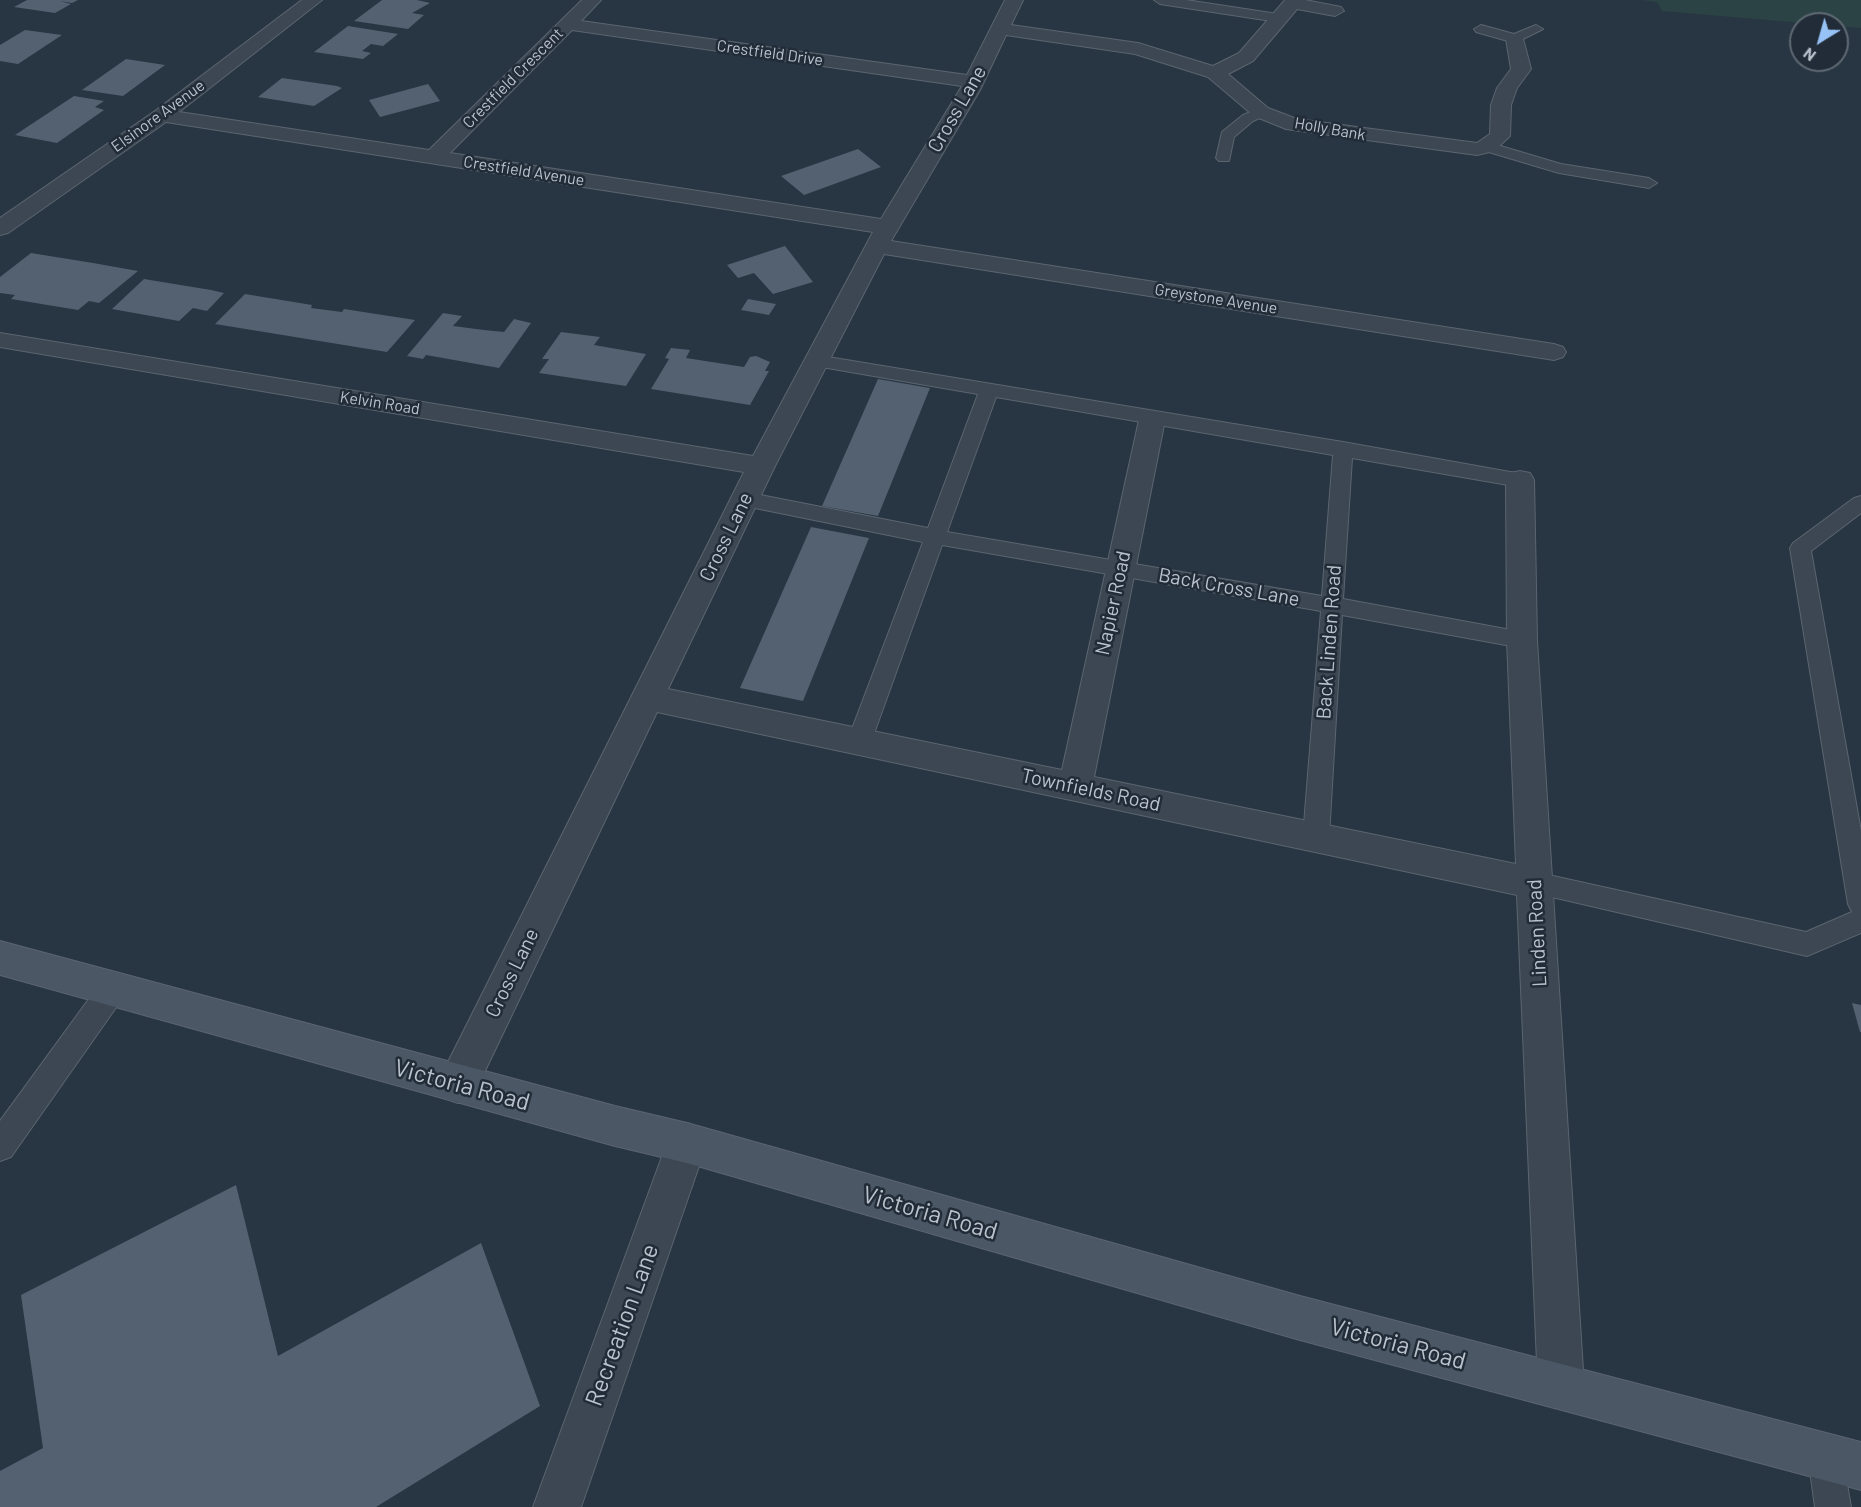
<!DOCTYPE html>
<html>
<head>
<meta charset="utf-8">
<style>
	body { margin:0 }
	#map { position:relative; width:1861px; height:1507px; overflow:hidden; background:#283643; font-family:Barlow,sans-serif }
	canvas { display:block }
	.north { position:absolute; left:1789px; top:12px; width:60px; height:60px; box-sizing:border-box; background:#212c38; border:2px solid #5e6873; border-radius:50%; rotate:217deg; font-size:16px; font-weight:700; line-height:24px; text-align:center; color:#bac2cc }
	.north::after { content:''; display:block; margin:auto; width:21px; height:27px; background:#97c2f5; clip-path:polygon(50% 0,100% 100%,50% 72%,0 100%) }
</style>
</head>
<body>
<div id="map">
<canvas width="1861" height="1507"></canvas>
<div class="north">N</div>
</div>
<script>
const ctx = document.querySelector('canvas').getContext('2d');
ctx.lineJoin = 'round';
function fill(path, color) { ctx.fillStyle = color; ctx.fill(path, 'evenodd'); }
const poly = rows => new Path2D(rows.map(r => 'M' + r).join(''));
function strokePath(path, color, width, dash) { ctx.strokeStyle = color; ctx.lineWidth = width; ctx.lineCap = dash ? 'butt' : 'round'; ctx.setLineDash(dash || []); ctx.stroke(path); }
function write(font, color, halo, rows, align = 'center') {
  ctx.font = font + ' Barlow,sans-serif'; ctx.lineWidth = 5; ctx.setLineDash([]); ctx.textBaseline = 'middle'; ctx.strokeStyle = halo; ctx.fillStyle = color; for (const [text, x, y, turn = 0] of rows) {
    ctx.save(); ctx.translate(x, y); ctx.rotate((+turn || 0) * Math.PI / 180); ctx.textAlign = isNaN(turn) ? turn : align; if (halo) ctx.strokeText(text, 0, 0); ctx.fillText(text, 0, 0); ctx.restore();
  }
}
const green = poly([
	[1642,0,1861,0,1861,28,1662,11,1657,2]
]);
const building = poly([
	[27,0,78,0,72,3,60,1,71,4,55,13,14,7],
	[382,0,417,0,430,3,412,13,424,15,408,29,354,21],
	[348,26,398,34,383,46,371,44,362,51,371,53,363,59,314,52],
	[25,30,62,35,18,64,0,61,0,45],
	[126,59,165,65,123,96,82,90],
	[282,78,337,86,342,88,314,106,258,97],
	[428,84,440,101,380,117,369,100],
	[74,96,104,101,95,107,104,110,57,143,15,135],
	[858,149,881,167,804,195,781,176],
	[785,246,813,282,773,294,754,273,738,278,727,265],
	[31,253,93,263,138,271,99,303,89,301,78,310,11,299,15,295,0,293,0,277],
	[144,279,211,290,224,293,207,311,193,308,179,321,112,309],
	[245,294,312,305,311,308,342,312,344,309,415,320,387,352,215,324],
	[748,299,776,304,769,315,741,310],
	[443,313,462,316,453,326,484,330,504,332,514,319,531,323,499,368,426,355,423,359,407,356],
	[561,332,600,337,594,345,646,354,626,386,539,373,549,359,542,359],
	[671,348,690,350,686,358,744,367,750,357,756,356,770,362,765,371,769,371,750,405,651,389,669,359,665,358],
	[878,379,930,388,878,516,822,506],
	[811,527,869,538,803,701,740,688],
	[1852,1003,1861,1005,1861,1032,1860,1032],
	[236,1185,278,1356,481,1243,540,1406,376,1507,0,1507,0,1471,43,1448,21,1295]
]);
const lane = poly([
	[1154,0,1186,0,1278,14,1285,18,1278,22,1160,4,1154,0],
	[1481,25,1514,34,1536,25,1543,29,1515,43,1476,32,1474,29,1481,25],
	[1261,108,1266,109,1268,112,1266,115,1253,121,1234,137,1229,161,1219,161,1216,158,1222,132,1243,115,1261,108],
	[1487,142,1561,164,1649,178,1657,183,1649,188,1559,173,1482,150,1479,147,1487,142],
	[816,355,1343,442,1527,475,1530,480,1527,485,1520,487,1352,458,1343,599,1522,632,1530,634,1533,640,1530,646,1522,648,1342,615,1329,837,1325,845,1316,848,1307,845,1303,837,1321,611,942,545,871,742,867,749,859,752,851,749,847,742,923,542,745,506,738,504,735,499,738,494,745,492,928,528,978,394,810,365,807,361,816,355],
	[996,397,1333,455,1322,596,947,532,996,397],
	[1861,496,1861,513,1811,551,1861,831,1861,933,1807,956,1526,891,1522,883,1526,875,1535,872,1806,932,1852,912,1848,904,1790,548,1793,543,1854,498,1861,496],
	[112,977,122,981,126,990,122,999,11,1157,0,1161,0,1121,102,981,112,977],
	[1825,1439,1837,1444,1842,1456,1851,1507,1815,1507,1808,1456,1813,1444,1825,1439]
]);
const street = poly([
	[302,0,322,0,179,112,429,150,582,0,601,0,581,21,967,75,1005,0,1023,0,1011,25,1138,43,1213,66,1239,53,1285,0,1305,0,1341,7,1344,11,1335,16,1297,9,1253,61,1228,74,1268,108,1297,119,1477,143,1490,134,1491,105,1497,88,1511,69,1506,39,1508,35,1522,35,1531,69,1517,88,1511,105,1510,136,1494,151,1477,155,1286,129,1254,116,1208,77,1135,54,1006,35,980,90,891,241,1554,344,1563,347,1566,352,1563,357,1554,360,884,254,775,466,668,689,1062,770,1139,420,1143,414,1152,412,1161,414,1165,420,1094,777,1516,864,1507,640,1506,480,1510,473,1520,471,1530,473,1534,480,1537,640,1584,1386,1577,1402,1561,1409,1545,1402,1538,1386,1517,895,657,712,472,1098,458,1103,444,1098,438,1084,444,1070,744,472,0,347,0,333,753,456,873,232,166,122,8,233,0,235,0,218,155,111,302,0],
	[572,30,962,86,881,219,450,153,572,30],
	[687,1123,701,1129,707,1143,581,1507,533,1507,667,1143,673,1129,687,1123]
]);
const secondary = poly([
	[0,941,615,1106,687,1123,1300,1296,1861,1442,1861,1490,1300,1340,687,1163,615,1146,0,975,0,941]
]);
const farStreetnames = [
	["Crestfield Drive",770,53,8],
	["Crestfield Crescent",513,78,-45],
	["Elsinore Avenue",158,116,-36],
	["Holly Bank",1330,129,10],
	["Crestfield Avenue",524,171,9],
	["Greystone Avenue",1216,299,9],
	["Kelvin Road",380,403,9]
];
const streetNames = [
	["Cross Lane",957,109,-60],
	["Cross Lane",726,537,-64],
	["Back Cross Lane",1229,587,10],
	["Napier Road",1113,603,-78],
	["Back Linden Road",1329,642,-86],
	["Townfields Road",1091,790,12],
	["Linden Road",1537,933,-93],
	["Cross Lane",512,973,-64]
];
const nearStreetnames = [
	["Victoria Road",462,1085,15],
	["Victoria Road",930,1213,16],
	["Recreation Lane",622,1325,-70],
	["Victoria Road",1398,1344,15]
];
fill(green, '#2b4344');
fill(building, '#546170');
strokePath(lane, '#5b6570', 2);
strokePath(street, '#5b6570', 2);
strokePath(secondary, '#5b6570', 2);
fill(lane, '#3d4753');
fill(street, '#3d4753');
fill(secondary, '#4b5765');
write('16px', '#bac2cc', '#212c38', farStreetnames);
write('20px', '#bac2cc', '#212c38', streetNames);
write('24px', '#bac2cc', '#212c38', nearStreetnames);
</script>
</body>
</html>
